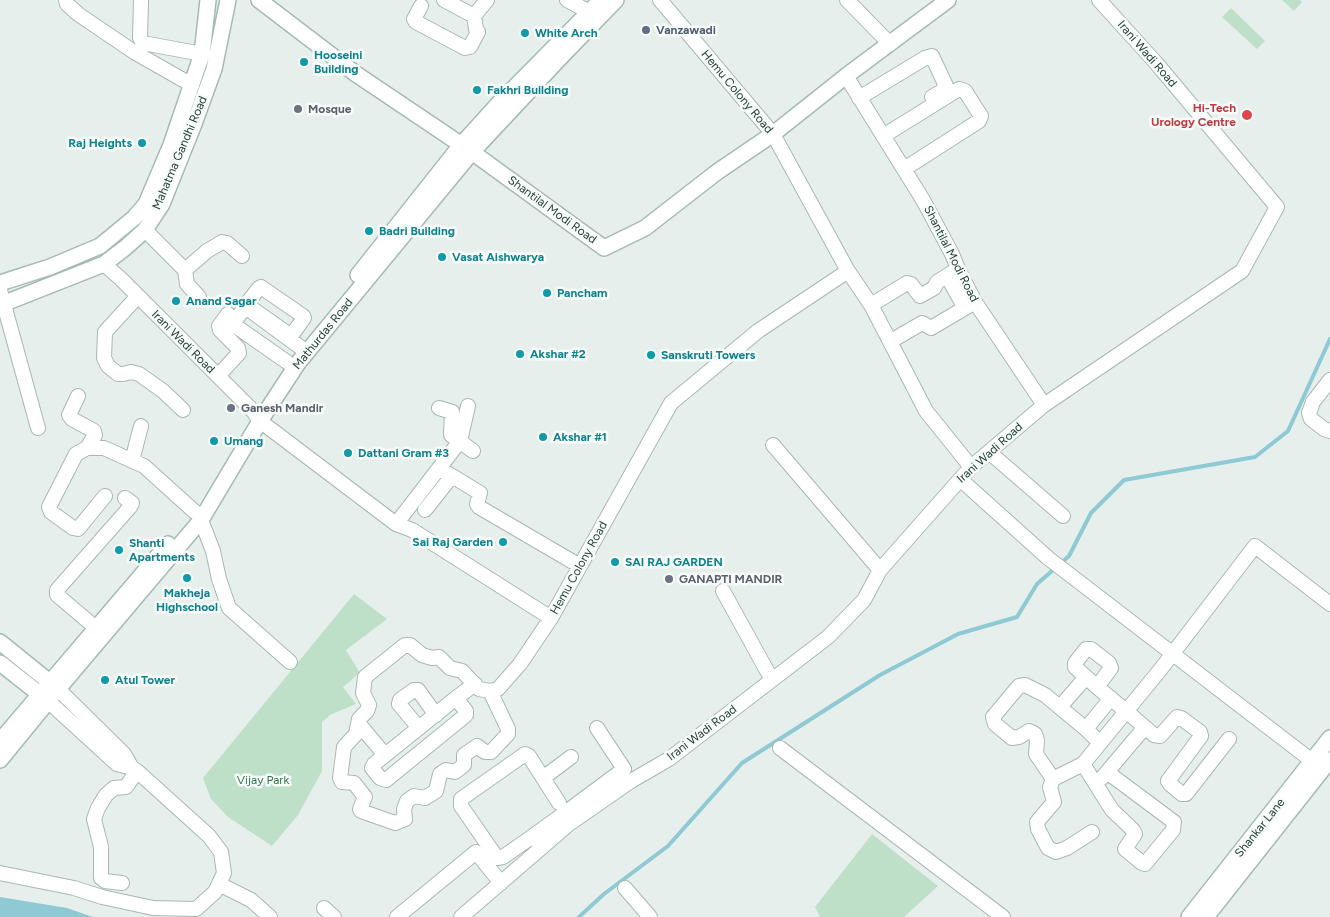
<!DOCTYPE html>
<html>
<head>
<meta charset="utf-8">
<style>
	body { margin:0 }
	canvas { display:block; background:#e6efeb }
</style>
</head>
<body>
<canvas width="1330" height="917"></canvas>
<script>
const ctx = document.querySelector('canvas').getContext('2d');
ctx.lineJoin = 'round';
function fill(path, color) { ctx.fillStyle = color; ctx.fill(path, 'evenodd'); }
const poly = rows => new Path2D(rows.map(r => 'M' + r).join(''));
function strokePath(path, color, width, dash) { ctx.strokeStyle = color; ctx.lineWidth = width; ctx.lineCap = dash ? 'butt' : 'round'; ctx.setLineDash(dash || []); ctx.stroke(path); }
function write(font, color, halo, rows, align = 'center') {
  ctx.font = font + ' Figtree,sans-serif'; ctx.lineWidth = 5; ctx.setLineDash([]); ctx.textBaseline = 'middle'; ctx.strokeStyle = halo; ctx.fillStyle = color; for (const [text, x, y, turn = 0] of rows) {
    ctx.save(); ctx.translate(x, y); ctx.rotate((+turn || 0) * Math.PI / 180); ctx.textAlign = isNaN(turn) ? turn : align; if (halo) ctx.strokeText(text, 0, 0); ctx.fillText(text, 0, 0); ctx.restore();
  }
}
const green = poly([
	[1282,0,1300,0,1302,2,1294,11],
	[1231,8,1265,41,1257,49,1222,17],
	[354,594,387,619,346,650,360,673,343,687,356,704,330,715,322,722,322,771,298,815,272,846,228,817,211,799,203,778],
	[872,834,938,886,904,917,820,917,815,907]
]);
const water = poly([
	[0,897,67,908,93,917,0,917]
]);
const stream = poly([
	[579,917,604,894,668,846,742,763,880,675,958,634,1017,617,1037,584,1069,556,1091,513,1124,480,1255,457,1288,431,1330,339]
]);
const street = poly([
	[66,0,67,4,78,14,134,52,192,85],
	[141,0,140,38,143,43,202,54],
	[444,0,474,16,487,0],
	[567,0,597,16],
	[660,0,773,134,848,271,871,305,926,411,971,467],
	[847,0,890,44],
	[421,6,414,19,416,22,465,48,470,47,478,32,476,29,474,16],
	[846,76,923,200,952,254,958,269,975,302,1044,405],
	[859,98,925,58,932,56,946,86,942,91,932,97],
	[883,136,959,89,965,91,981,116,979,121,904,169],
	[145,230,185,270,187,284,199,297],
	[104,264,121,279,254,412,260,421,396,524,412,530,551,618],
	[185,270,207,251,222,242,227,243,242,256],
	[947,276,965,308],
	[261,287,303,316,304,318,291,336,247,305,248,302,259,288,261,287],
	[0,290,38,428],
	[138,296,105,332,104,358,108,366,118,374,123,374,131,372,139,374,163,391,183,410],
	[871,305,907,283,911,284,920,296,934,288,937,282,958,269],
	[891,341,922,323,931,328,975,302],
	[287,362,234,325,234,322,244,309,247,308,300,347],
	[218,376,239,353,238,348,220,330,219,326,228,314],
	[1330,380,1313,402,1309,413,1311,419,1324,429,1330,431],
	[78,396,69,415,72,419,94,431,95,435,87,448],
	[439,408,452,412,451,435,473,451],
	[773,445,880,570],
	[989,452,1063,516],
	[132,461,141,426],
	[439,468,480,493,477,504,479,507,580,566],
	[960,479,1048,558,1320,767],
	[105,496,78,529,73,528,51,512,49,507,76,454,87,448,104,448,144,466,195,512],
	[425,510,452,476],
	[201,520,213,551,219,579,229,608,290,662],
	[396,524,460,441,468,406],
	[723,591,772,680],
	[96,628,57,595,57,590,130,507,132,503,125,498],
	[1097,687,1111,668,1109,663,1091,649,1086,649,1075,663,1075,667,1097,687,1126,711,1154,735,1160,736,1177,717,1181,718,1200,732,1201,736,1168,781,1170,784,1182,794,1186,794,1229,739],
	[58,689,124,754,132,768],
	[490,691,508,729,508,734,491,752,485,752,477,746,464,755,464,765,455,772,446,770,440,774,436,791,425,798,414,796,407,801,404,809,405,819,395,823,361,811,360,809,365,797,354,783,342,782,340,778,344,747,356,734,359,719,367,711,369,705,363,693,365,677,405,645,410,645,422,655,432,658,439,657,450,668,462,671,479,689,490,691,498,689,520,664,551,618,671,403,758,331,848,271],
	[456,698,466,711,466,715,386,780,380,778,372,768,374,764,456,698,475,684],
	[1060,707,1086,677],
	[359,724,385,755],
	[419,728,399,704,400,700,414,690,418,690,436,715],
	[1086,729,1111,698],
	[780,748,1003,917],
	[1083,764,1112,810,1133,830,1135,834,1125,849,1142,863,1145,864,1173,830,1174,822,1107,772],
	[543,778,571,757],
	[1102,778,1145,727],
	[1053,779,1036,754,1037,740,1035,734,1029,731,1019,737,1012,738,995,724,993,717,1019,686,1025,685,1045,695,1086,729,1100,743],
	[569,810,624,769,597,728],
	[1092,832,1067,848,1056,852,1048,848,1038,829,1037,822,1054,802,1050,787,1053,779,1083,764,1160,670,1255,546,1330,604],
	[533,836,569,810,574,816],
	[541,847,533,836,503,857,497,858,461,806,461,799,525,754,529,756,559,803],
	[0,873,74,888,102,897,153,908,196,909,215,892,224,873,221,852,209,836,137,771,132,768,117,764,48,701],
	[122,883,105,881,101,878,101,847,94,819,98,808,106,795,114,788,126,787,137,771],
	[219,884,251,900,270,917],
	[625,888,650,917],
	[324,908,334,917],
	[397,917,476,852,501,883],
	[461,917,569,824,631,781,669,759,828,637,864,600,880,570,971,467,1044,405,1242,271,1277,207,1157,64,1099,0]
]);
const secondary = poly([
	[259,0,356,74,472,152,604,248,645,228,717,172,773,134,846,76,948,0],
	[358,275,461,145,500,102,601,0],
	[0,283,50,267,100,246,134,218,146,204,171,145,202,54,208,0],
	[0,305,104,264,125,248,145,230,162,204,194,124,214,69,228,0],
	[0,642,57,688],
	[0,663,47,700],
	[0,741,168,544],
	[0,760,58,689,201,520,260,421,298,363,472,152,558,60,616,0],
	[1189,917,1330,738],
	[1206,917,1330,760]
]);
const markers = [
	[646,30,5,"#5c6f8a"],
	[525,33,5,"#0f9aa8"],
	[304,62,5,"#0f9aa8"],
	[477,90,5,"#0f9aa8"],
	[298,109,5,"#6b7280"],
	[1247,115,6,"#e0444e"],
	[142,143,5,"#0f9aa8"],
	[369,231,5,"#0f9aa8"],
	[442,257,5,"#0f9aa8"],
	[547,293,5,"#0f9aa8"],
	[176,301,5,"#0f9aa8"],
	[520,354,5,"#0f9aa8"],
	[651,355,5,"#0f9aa8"],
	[231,408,5,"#6b7280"],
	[543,437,5,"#0f9aa8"],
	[214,441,5,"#0f9aa8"],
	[348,453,5,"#0f9aa8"],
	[503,542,5,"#0f9aa8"],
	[119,550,5,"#0f9aa8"],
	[615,562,5,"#0f9aa8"],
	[187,578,5,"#0f9aa8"],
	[669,579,5,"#6b7280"],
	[105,680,5,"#0f9aa8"]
];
const serviceNames = [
	["Vanzawadi",656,30]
];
const cultureNames = [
	["White Arch",535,33],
	["Hooseini",314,55],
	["Building",314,69],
	["Fakhri Building",487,90],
	["Raj Heights",132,143,"right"],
	["Badri Building",379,231],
	["Vasat Aishwarya",452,257],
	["Pancham",557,293],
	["Anand Sagar",186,301],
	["Akshar #2",530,354],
	["Sanskruti Towers",661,355],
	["Akshar #1",553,437],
	["Umang",224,441],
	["Dattani Gram #3",358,453],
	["Sai Raj Garden",493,542,"right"],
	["Shanti",129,543],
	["Apartments",129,557],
	["SAI RAJ GARDEN",625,562],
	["Makheja",187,593,"center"],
	["Highschool",187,607,"center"],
	["Atul Tower",115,680]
];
const streetNames = [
	["Irani Wadi Road",1147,54,49],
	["Hemu Colony Road",737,92,50],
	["Mahatma Gandhi Road",180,153,-67],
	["Shantilal Modi Road",552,210,36],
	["Shantilal Modi Road",951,254,63],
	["Mathurdas Road",323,334,-51],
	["Irani Wadi Road",183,342,45],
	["Irani Wadi Road",990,453,-42],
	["Hemu Colony Road",579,568,-61],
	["Irani Wadi Road",702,733,-37],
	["Shankar Lane",1260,828,-51]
];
const healthNames = [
	["Hi-Tech",1236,108],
	["Urology Centre",1236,122]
];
const worshipNames = [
	["Mosque",308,109],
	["Ganesh Mandir",241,408],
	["GANAPTI MANDIR",679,579]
];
const parkNames = [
	["Vijay Park",263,780]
];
fill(green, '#bfe0c8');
fill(water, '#8ec9d4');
strokePath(stream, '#8ec9d4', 4);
strokePath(street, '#a8b8b2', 16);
strokePath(secondary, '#a4bbb3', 18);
strokePath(street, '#fff', 14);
strokePath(secondary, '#fff', 15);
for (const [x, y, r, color] of markers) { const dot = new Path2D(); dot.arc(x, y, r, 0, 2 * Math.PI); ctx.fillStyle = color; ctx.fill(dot); strokePath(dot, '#f7fbf9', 2); }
write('bold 12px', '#4e5e75', '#f7fbf9', serviceNames, 'left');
write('bold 12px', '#0d838f', '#f7fbf9', cultureNames, 'left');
write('12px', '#24423a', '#f7fbf9', streetNames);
write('bold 12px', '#be3a42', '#f7fbf9', healthNames, 'right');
write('bold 12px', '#5b616d', '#f7fbf9', worshipNames, 'left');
write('12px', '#2d7a4b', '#f7fbf9', parkNames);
</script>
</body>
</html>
